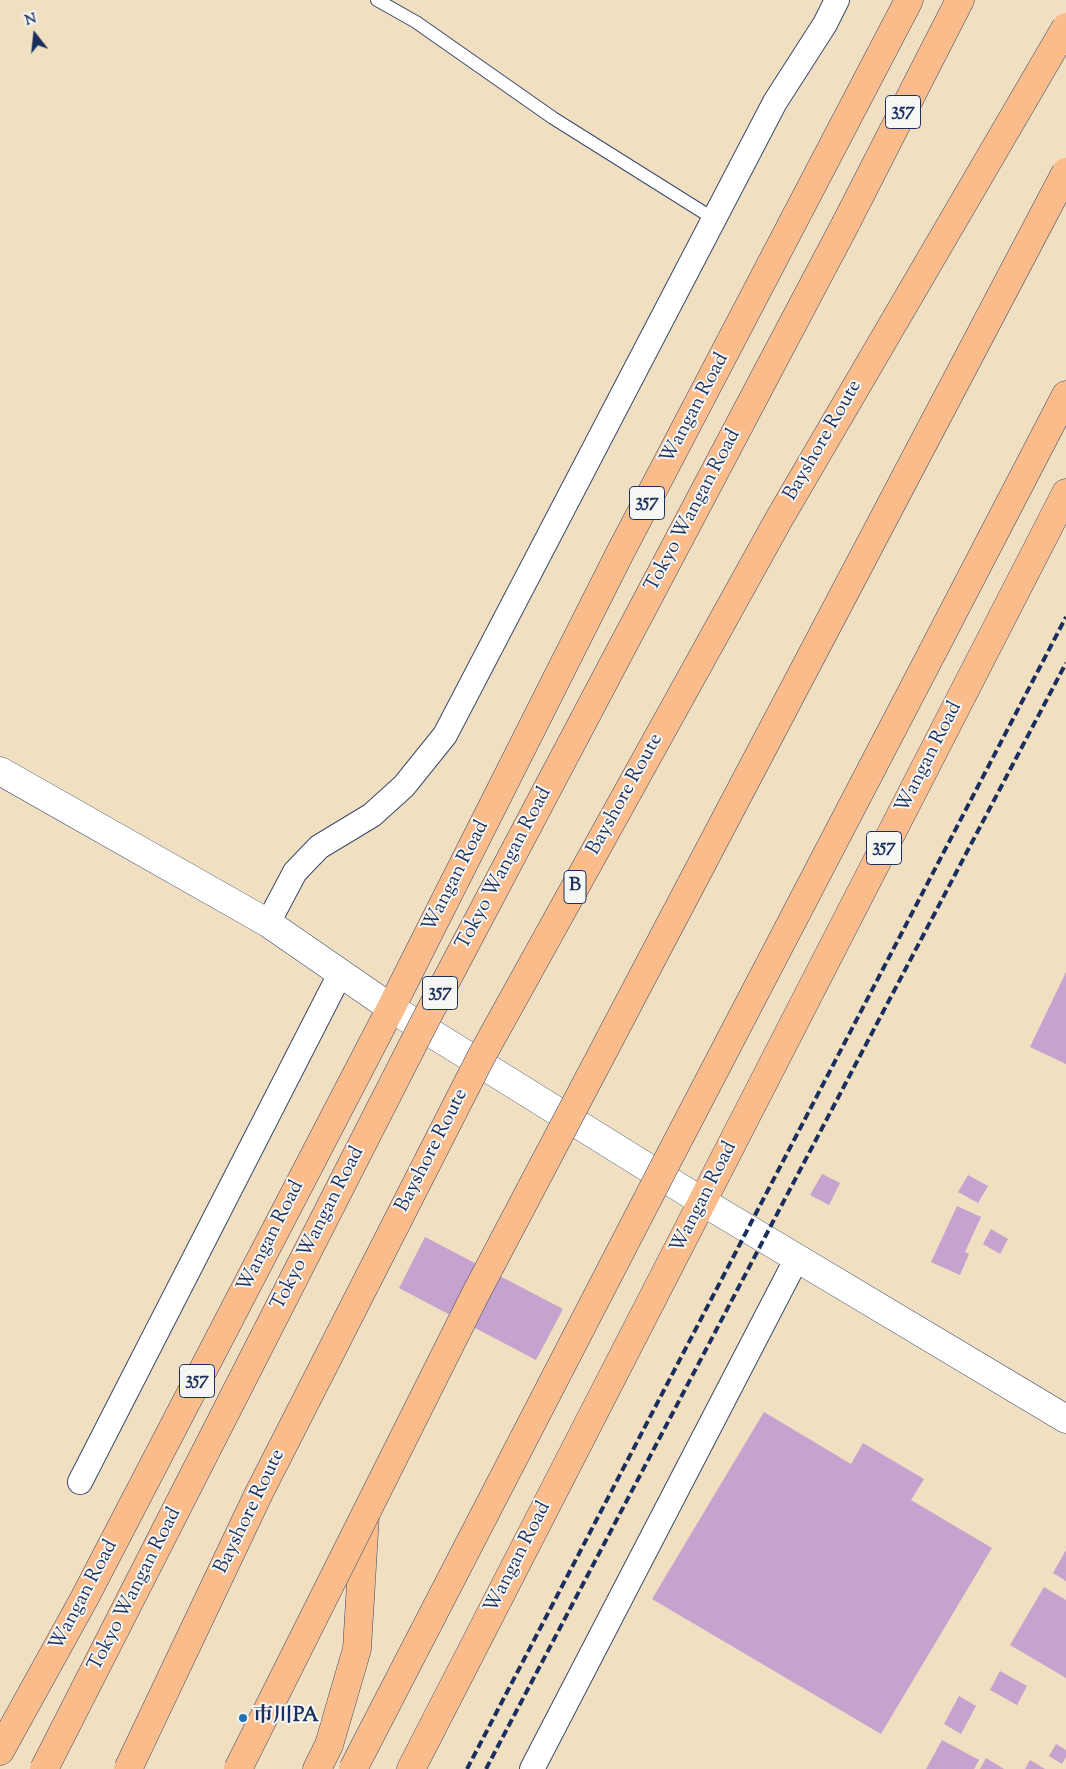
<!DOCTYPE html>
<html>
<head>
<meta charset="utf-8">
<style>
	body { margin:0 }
	#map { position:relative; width:1066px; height:1769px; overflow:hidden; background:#f0dfc1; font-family:"Sorts Mill Goudy",serif }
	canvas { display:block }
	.north { position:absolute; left:10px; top:10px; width:50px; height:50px; -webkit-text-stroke:4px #f6f6f2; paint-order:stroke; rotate:344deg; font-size:14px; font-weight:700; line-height:20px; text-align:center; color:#1b2f5e }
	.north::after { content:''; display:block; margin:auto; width:18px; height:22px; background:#1b2f5e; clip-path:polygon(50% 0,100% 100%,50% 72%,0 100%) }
</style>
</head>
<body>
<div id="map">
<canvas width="1066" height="1769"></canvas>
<div class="north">N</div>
</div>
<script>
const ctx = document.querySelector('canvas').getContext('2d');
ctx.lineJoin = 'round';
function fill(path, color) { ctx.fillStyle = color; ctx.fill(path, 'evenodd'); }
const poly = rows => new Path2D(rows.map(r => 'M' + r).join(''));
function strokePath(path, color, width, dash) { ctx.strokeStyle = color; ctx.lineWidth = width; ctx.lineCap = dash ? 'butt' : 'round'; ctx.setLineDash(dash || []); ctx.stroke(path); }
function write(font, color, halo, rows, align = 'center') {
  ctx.font = font + ' "Sorts Mill Goudy","Noto Serif JP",serif'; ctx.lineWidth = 4; ctx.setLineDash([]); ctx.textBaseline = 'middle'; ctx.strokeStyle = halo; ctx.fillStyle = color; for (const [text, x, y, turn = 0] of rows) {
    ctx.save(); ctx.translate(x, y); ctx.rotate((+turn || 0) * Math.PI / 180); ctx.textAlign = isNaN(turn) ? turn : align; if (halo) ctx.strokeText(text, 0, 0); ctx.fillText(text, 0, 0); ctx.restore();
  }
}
const building = poly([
	[1066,972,1066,1064,1030,1047],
	[822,1174,840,1183,829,1205,810,1195],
	[968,1175,988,1186,978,1203,958,1192],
	[957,1206,981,1217,965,1252,969,1254,960,1275,931,1262],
	[991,1229,1008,1239,1000,1254,983,1244],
	[425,1237,563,1309,536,1360,399,1288],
	[764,1412,851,1464,863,1443,924,1479,911,1500,992,1548,881,1734,652,1599],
	[1066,1550,1066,1581,1053,1573],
	[1044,1587,1066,1600,1066,1678,1010,1645],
	[1000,1671,1027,1686,1017,1705,990,1690],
	[959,1696,976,1706,961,1734,944,1724],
	[942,1740,979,1760,974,1769,926,1769],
	[1056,1744,1066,1750,1066,1757,1062,1764,1049,1756],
	[986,1758,1004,1769,980,1769],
	[1030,1760,1045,1769,1025,1769]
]);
const service = poly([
	[377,0,416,22,553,118,714,219]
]);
const minor = poly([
	[268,923,295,872,319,847,372,815,404,786,445,735,775,102,825,24,837,0],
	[80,1482,340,974],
	[532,1769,797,1258]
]);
const tertiary = poly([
	[0,771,268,923,391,1008,703,1202,1066,1419]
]);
const trunk = poly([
	[846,223,960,0],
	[933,651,1066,395],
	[0,1751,84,1599,391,1008,620,553,909,0],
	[411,1769,1066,493]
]);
const motorway = poly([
	[317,1769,329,1745,357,1649,365,1516]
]);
const rail = poly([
	[467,1769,1066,617],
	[486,1769,1066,663]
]);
const trunkBridge = poly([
	[44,1769,427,1017,846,223],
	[353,1769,662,1171,933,651]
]);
const motorwayBridge = poly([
	[128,1769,259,1493,481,1057,779,519,1066,27],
	[238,1769,475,1295,1066,172]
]);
const markers = [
	[243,1718,5,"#1f6fb2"]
];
const shields = [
	[903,112,35],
	[647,503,35],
	[884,848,35],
	[575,887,22],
	[440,993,35],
	[197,1381,35]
];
const shieldNames = [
	["357",903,112],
	["357",647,503],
	["357",884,848],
	["B",575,887],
	["357",440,993],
	["357",197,1381]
];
const streetNames = [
	["Wangan Road",696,409,-62],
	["Bayshore Route",824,441,-60],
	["Tokyo Wangan Road",694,511,-62],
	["Wangan Road",930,758,-63],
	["Bayshore Route",626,795,-61],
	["Tokyo Wangan Road",505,869,-62],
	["Wangan Road",457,877,-63],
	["Bayshore Route",433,1151,-63],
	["Wangan Road",705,1198,-63],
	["Tokyo Wangan Road",319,1229,-63],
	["Wangan Road",272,1237,-63],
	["Bayshore Route",251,1512,-64],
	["Wangan Road",519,1558,-63],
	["Tokyo Wangan Road",136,1590,-63],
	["Wangan Road",85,1596,-62]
];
const poiNames = [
	["市川PA",253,1718]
];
fill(building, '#c6a2cf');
strokePath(service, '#3b496d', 14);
strokePath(minor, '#3b496d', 26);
strokePath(tertiary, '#3b496d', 29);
strokePath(trunk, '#3b496d', 29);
strokePath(motorway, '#3b496d', 29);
strokePath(service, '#fff', 12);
strokePath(minor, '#fff', 24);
strokePath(tertiary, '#fff', 28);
strokePath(trunk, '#fabc8b', 28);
strokePath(motorway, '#fabc8b', 28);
strokePath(rail, '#1b2f5e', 4, [8, 4]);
strokePath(trunkBridge, '#3b496d', 29, []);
strokePath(motorwayBridge, '#3b496d', 29, []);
strokePath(trunkBridge, '#fabc8b', 28);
strokePath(motorwayBridge, '#fabc8b', 28);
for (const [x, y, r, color] of markers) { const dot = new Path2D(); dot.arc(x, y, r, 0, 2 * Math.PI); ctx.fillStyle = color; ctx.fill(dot); strokePath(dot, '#f6f6f2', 2); }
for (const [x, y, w] of shields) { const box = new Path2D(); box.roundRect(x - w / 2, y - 16.5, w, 33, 4); ctx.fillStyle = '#f6f6f2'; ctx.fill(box); strokePath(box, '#1b2f5e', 1); }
write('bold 19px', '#1b2f5e', null, shieldNames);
write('20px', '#1b2f5e', '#f6f6f2', streetNames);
write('bold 20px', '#1b2f5e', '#f6f6f2', poiNames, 'left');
</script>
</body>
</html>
